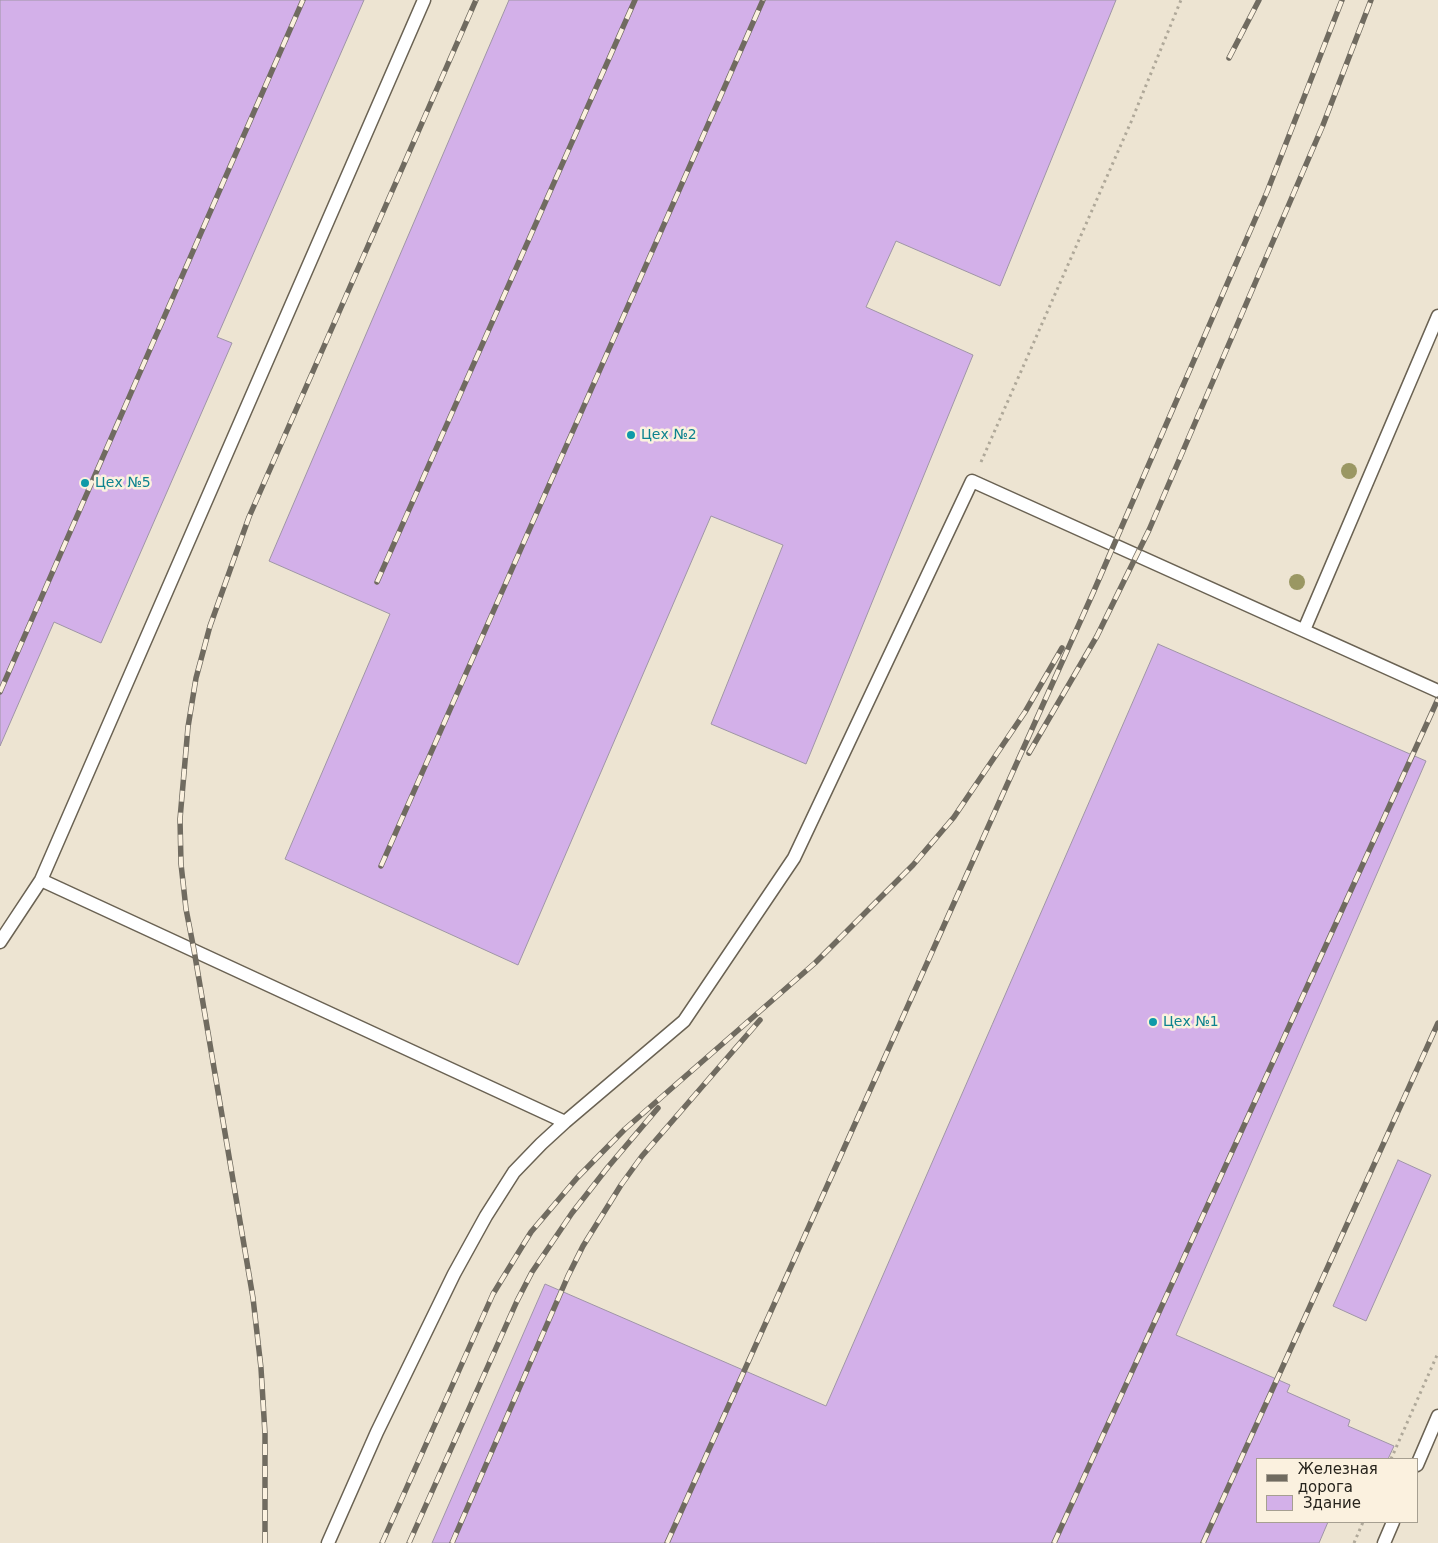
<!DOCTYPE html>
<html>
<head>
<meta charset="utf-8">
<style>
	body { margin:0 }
	#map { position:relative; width:1438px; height:1543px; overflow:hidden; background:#ede4d2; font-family:"DejaVu Sans",sans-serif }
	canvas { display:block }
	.legend { position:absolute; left:1256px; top:1458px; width:162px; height:65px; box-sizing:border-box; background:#fbf1df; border:1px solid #a69f91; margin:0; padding:6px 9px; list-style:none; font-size:15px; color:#27241d }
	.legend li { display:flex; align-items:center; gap:10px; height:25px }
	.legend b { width:25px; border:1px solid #a69f91 }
</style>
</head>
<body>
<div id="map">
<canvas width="1438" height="1543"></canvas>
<ul class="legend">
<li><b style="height:6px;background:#706b60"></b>Железная дорога</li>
<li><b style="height:14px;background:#d3b0e9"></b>Здание</li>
</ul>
</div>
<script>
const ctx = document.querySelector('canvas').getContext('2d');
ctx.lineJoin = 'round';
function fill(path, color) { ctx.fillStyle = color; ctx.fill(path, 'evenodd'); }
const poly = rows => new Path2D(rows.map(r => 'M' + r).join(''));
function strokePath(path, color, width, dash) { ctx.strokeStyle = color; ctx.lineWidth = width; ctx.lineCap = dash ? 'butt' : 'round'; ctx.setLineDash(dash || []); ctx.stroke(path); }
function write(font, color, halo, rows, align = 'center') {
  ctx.font = font + ' "DejaVu Sans",sans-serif'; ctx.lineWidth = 5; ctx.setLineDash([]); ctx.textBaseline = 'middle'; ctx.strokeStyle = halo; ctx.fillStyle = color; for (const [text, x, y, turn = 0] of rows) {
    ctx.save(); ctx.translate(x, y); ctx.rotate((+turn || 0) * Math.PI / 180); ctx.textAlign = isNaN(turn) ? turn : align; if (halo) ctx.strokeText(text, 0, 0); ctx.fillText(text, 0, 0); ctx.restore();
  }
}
const building = poly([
	[0,0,364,0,217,337,232,343,101,643,54,622,0,746,0,0],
	[509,0,1116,0,1000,286,896,241,866,307,973,355,806,764,711,724,783,545,711,516,518,965,285,859,390,614,269,561,509,0],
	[1158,644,1426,761,1176,1335,1290,1385,1287,1392,1350,1420,1348,1426,1394,1446,1388,1459,1257,1459,1257,1522,1328,1522,1319,1543,432,1543,545,1284,826,1406,1158,644],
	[1398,1160,1431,1175,1366,1321,1333,1306,1398,1160]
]);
const path = poly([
	[981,462,1131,122,1181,0],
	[1391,1459,1438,1353],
	[1354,1543,1363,1522]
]);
const lane = poly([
	[1304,630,1438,316],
	[41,880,565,1122,541,1144,514,1172,486,1216,454,1274,377,1432,328,1543],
	[0,942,41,880,424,0],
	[565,1122,684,1021,794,858,972,481,1438,691],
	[1417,1465,1438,1416],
	[1384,1543,1393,1522]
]);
const rail = poly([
	[1229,58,1259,0],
	[377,582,635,0],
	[0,692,303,0],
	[1029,753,1097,636,1149,530,1323,125,1371,0],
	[381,866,763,0],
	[265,1543,265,1434,261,1368,253,1298,194,950,186,909,181,864,180,819,188,727,196,678,210,626,249,517,476,0],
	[382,1543,493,1294,531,1232,577,1178,625,1129,815,963,913,865,954,817,1025,712,1062,648],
	[409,1543,517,1301,532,1272,572,1213,608,1167,658,1108],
	[452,1543,568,1276,583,1246,621,1185,642,1156,760,1020],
	[667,1543,1093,593,1267,192,1342,0],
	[1054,1543,1438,699],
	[1203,1543,1438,1023]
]);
const trees = [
	[1349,471],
	[1297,582]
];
const markers = [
	[631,435,5,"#0f9aa8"],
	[85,483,5,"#0f9aa8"],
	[1153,1022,5,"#0f9aa8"]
];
const cultureNames = [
	["Цех №2",641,435],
	["Цех №5",95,483],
	["Цех №1",1163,1022]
];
fill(building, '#d3b0e9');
strokePath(building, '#9f95a6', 1);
strokePath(lane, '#6a6253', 15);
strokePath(path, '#afa899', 3, [2.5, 4]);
strokePath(lane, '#fff', 12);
strokePath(rail, '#706b60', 5.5);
strokePath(rail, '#fbf1df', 4, [11]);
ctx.fillStyle = '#9a9763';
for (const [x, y] of trees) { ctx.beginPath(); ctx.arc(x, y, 8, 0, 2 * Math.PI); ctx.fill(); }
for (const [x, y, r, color] of markers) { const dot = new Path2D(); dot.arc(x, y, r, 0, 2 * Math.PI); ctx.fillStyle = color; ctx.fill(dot); strokePath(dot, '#fbf1df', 2); }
write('14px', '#0d838f', '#fbf1df', cultureNames, 'left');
</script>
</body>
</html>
